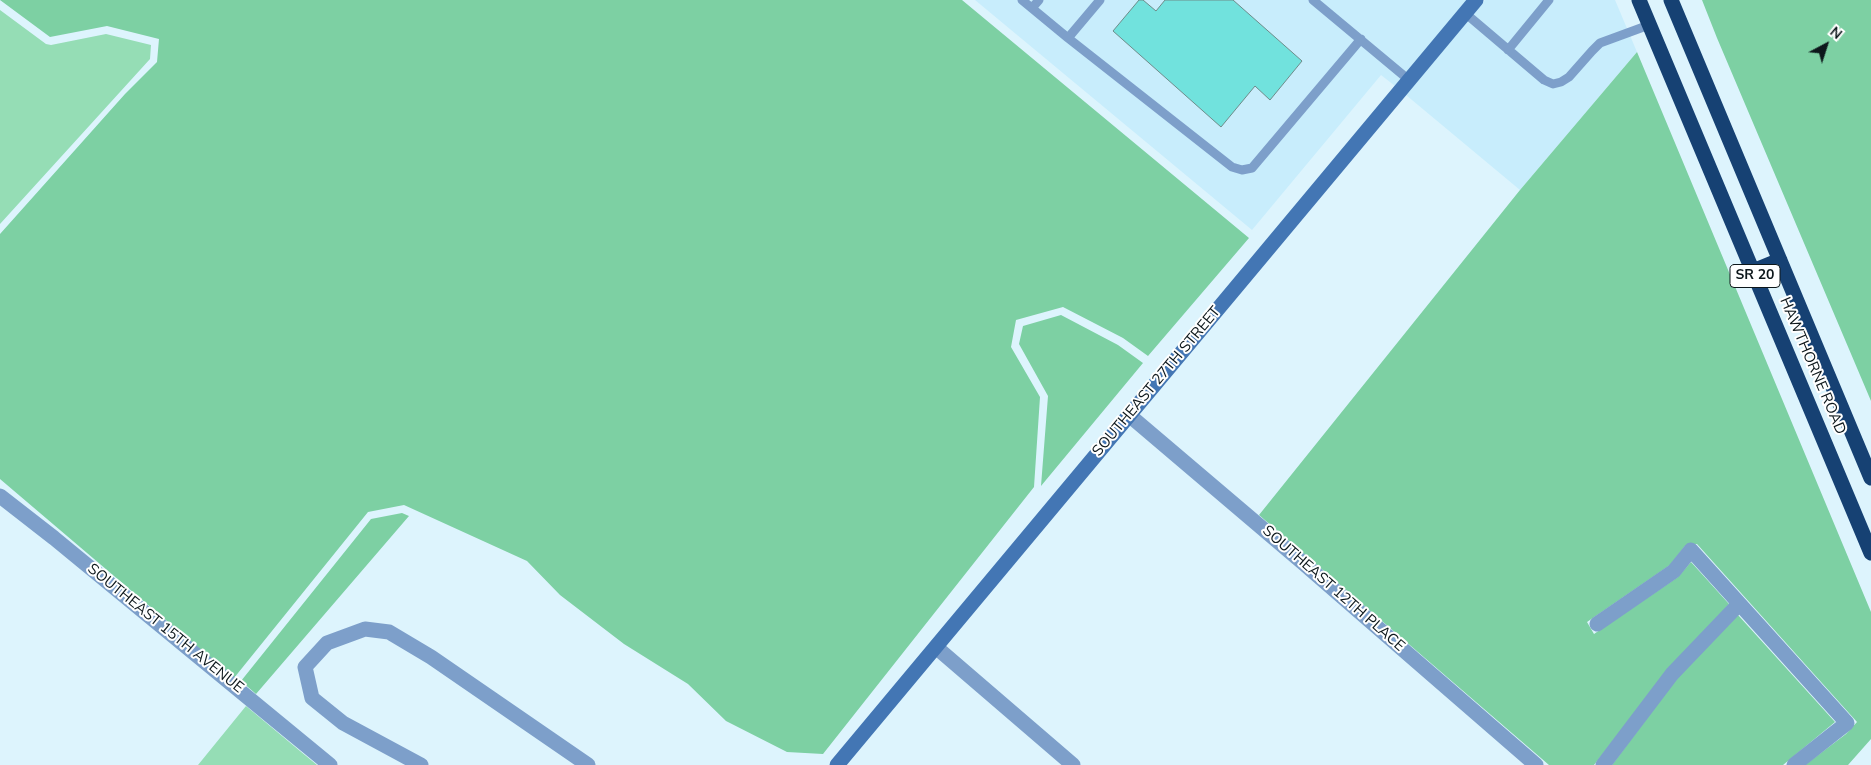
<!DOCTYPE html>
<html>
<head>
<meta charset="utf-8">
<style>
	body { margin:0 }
	#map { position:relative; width:1871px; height:765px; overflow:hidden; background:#ddf4fd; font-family:"Nunito Sans",sans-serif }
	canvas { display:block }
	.north { position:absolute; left:1801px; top:20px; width:50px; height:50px; -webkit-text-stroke:4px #fff; paint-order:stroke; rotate:40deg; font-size:14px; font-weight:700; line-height:20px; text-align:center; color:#0d171b }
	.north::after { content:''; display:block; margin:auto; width:18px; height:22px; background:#0d171b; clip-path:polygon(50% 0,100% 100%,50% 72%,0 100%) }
</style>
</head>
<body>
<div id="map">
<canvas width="1871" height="765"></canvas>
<div class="north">N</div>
</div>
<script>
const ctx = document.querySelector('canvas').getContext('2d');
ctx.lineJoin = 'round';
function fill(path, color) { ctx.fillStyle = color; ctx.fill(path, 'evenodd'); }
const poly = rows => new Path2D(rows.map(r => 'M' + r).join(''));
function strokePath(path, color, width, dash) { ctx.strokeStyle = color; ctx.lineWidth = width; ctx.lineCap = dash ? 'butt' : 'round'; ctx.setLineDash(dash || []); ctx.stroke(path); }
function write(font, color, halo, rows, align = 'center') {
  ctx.font = font + ' "Nunito Sans",sans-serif'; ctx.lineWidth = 4; ctx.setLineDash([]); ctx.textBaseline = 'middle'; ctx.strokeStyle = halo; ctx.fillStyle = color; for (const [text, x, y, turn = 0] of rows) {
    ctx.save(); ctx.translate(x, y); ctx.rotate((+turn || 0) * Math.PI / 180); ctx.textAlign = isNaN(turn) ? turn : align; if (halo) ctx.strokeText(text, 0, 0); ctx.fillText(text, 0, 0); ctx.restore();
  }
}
const built = poly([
	[975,0,1467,0,1395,86,1381,75,1252,230],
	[1485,0,1615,0,1637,52,1520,190,1406,95]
]);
const green = poly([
	[0,10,46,44,51,45,106,34,151,45,150,59,0,224],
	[246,706,300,751,317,765,198,765]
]);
const forest = poly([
	[0,0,962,0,1249,238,1148,356,1123,338,1063,307,1016,320,1011,347,1040,397,1034,487,823,754,787,752,726,721,688,684,624,644,560,595,527,561,404,505,368,512,234,678,0,479,0,234,125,94,157,62,159,39,107,26,50,37],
	[1702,0,1871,0,1871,401,1717,38],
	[1637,52,1871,612,1871,739,1848,765,1805,765,1846,734,1857,722,1697,544,1685,546,1670,565,1587,622,1594,634,1678,577,1691,562,1729,604,1622,729,1594,765,1549,765,1259,515,1520,190],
	[1061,315,1118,345,1143,363,1041,486,1048,396,1019,344,1023,326],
	[402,513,409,516,256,694,241,681,371,519],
	[1738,615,1835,722,1783,765,1612,765,1677,678]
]);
const building = poly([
	[1139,0,1143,0,1156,11,1165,0,1233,0,1302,61,1270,100,1255,86,1221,127,1113,31,1139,0]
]);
const lane = poly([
	[1022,0,1068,38],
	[1100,0,1068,38,1232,167,1242,170,1252,168,1361,39],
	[1313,0,1409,80],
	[1032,8,1039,0],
	[1465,13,1544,80,1553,84,1561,82,1569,77,1592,51,1600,43,1649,25],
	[1508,50,1549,0]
]);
const street = poly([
	[1129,415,1302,562,1536,765],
	[0,496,54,538,330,765],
	[1597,624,1674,571,1691,550,1847,723,1794,765],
	[937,648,1073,765],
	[421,765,343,723,312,698,305,667,327,643,365,629,389,632,431,657,588,765],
	[1603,765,1672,674,1739,604]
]);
const secondary = poly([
	[837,765,1476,0]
]);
const highway = poly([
	[1639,0,1871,553],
	[1671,0,1871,478],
	[1753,271,1780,260]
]);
const shields = [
	[1755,276,50]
];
const shieldNames = [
	["SR 20",1755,276]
];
const streetNames = [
	["HAWTHORNE ROAD",1812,366,67],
	["SOUTHEAST 27TH STREET",1157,382,-50],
	["SOUTHEAST 12TH PLACE",1333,589,41],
	["SOUTHEAST 15TH AVENUE",165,629,39]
];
fill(built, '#c8edfc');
fill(green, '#95ddb5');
fill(forest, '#7dd0a3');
fill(building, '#71e2dd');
strokePath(building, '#6e8c8a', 1);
strokePath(lane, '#7d9fca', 9);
strokePath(street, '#7d9fca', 15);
strokePath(secondary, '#4376b4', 15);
strokePath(highway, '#164173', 15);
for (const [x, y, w] of shields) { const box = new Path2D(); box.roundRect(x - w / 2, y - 11.5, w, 23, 4); ctx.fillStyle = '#fff'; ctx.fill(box); strokePath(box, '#0d171b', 1); }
write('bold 14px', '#0d171b', null, shieldNames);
write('15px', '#0d171b', '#fff', streetNames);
</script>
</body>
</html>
